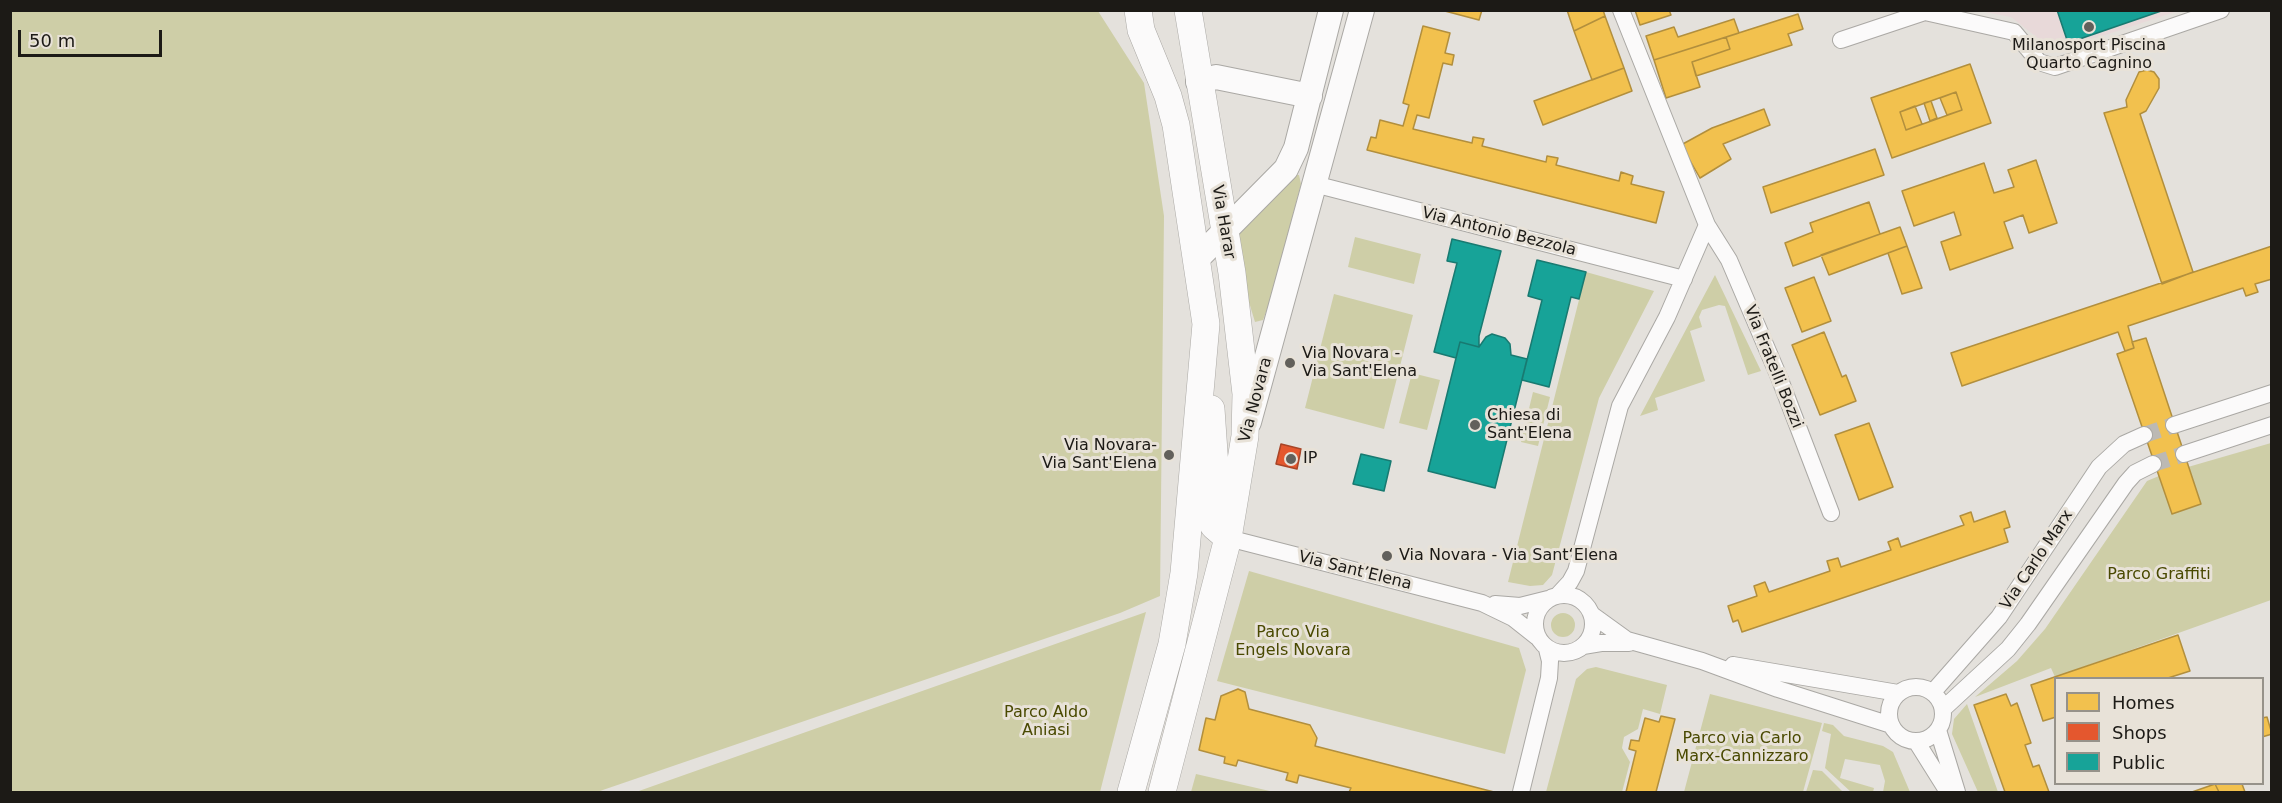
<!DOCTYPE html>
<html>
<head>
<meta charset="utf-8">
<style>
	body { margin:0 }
	#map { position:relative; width:2282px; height:803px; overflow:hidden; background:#e4e1dc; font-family:"DejaVu Sans",sans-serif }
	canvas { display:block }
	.frame { position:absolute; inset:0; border:12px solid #1c1a16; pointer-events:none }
	.legend { position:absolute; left:2054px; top:677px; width:210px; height:108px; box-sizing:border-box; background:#e8e2d8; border:2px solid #96928a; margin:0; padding:8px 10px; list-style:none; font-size:18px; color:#1c1a16 }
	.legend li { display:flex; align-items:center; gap:12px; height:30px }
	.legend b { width:30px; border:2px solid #96928a }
	.scale { position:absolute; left:18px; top:30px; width:144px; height:27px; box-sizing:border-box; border:3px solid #1c1a16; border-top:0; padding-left:8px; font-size:18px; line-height:21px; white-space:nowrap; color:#1c1a16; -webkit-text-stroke:4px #e8e2d8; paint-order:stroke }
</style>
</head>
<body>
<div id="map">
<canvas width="2282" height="803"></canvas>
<div class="frame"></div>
<ul class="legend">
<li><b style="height:16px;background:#f2c14e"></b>Homes</li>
<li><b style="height:16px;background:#e4572e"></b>Shops</li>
<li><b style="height:16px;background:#17a398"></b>Public</li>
</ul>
<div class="scale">50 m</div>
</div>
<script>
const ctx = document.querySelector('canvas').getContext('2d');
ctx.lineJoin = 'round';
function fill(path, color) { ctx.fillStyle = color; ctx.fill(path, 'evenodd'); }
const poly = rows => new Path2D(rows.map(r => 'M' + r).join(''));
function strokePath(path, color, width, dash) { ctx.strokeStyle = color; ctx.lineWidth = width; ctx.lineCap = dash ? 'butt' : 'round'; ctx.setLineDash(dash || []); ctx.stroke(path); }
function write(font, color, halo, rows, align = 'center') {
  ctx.font = font + ' "DejaVu Sans",sans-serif'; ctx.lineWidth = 6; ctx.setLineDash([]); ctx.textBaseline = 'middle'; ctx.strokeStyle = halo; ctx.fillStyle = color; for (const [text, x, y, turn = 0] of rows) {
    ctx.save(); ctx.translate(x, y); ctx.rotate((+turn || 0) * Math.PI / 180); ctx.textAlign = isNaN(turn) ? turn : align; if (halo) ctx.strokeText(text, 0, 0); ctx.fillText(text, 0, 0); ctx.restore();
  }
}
const education = poly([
	[1980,11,2178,11,2069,47,2049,47,2011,17]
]);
const green = poly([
	[10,11,1098,11,1144,83,1164,216,1160,596,1120,613,597,792,11,792],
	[1295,175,1299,175,1301,184,1271,298,1263,320,1255,322,1248,299,1238,233],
	[1355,237,1421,254,1414,284,1348,267],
	[1586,272,1654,291,1599,398,1552,575,1543,585,1530,586,1508,582],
	[1715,275,1761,371,1748,375,1725,306,1719,305,1702,310,1699,317,1702,327,1690,331,1705,381,1655,398,1658,410,1640,416],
	[1334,294,1413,315,1384,429,1305,408],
	[1412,373,1440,380,1427,430,1399,423],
	[1533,392,1550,397,1538,446,1521,442],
	[2271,443,2271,600,2055,677,2051,668,1975,697,2017,661,2045,629,2147,481,2159,476,2172,514,2188,467],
	[1249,571,1519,648,1526,670,1505,754,1217,681],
	[1146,612,1100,792,636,792],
	'1551 625a12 12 0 1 1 24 0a12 12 0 1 1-24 0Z',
	[1596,667,1667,685,1660,714,1643,709,1638,729,1624,737,1622,748,1630,762,1622,792,1546,792,1576,679,1587,669],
	[1710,694,1822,723,1803,792,1684,792],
	[1967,704,1998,792,1978,792,1952,734,1954,719],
	[1824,723,1833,725,1844,736,1883,746,1893,752,1910,792,1883,792,1885,781,1880,765,1845,759,1840,778,1874,788,1873,792,1851,792,1825,768,1831,734,1822,731],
	[1813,770,1822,771,1843,792,1806,792],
	[1196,774,1274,792,1191,792]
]);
const homes = poly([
	[1441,10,1482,10,1479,20,1441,10],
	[1567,10,1603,10,1605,16,1574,31,1567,10],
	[1635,10,1669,10,1671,15,1640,25,1635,10],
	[1798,14,1803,29,1788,34,1792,45,1696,76,1692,62,1730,49,1726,37,1798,14],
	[1605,16,1624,68,1592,80,1574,31,1605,16],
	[1734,19,1739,33,1654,60,1646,36,1674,27,1678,37,1734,19],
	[1423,26,1450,33,1445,53,1454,55,1452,65,1443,63,1429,118,1417,115,1413,129,1472,143,1473,137,1484,139,1482,146,1546,162,1547,156,1558,158,1556,165,1619,181,1621,172,1633,176,1631,184,1664,192,1656,223,1367,150,1371,137,1376,138,1380,120,1403,126,1409,105,1403,103,1423,26],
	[1726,37,1730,49,1692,62,1700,87,1666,98,1654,60,1726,37],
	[1970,64,1991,123,1892,158,1871,98,1970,64],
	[1956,92,1962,110,1906,130,1900,112,1956,92],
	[1624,68,1632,91,1543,125,1534,101,1624,68],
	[2147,70,2154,72,2159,79,2159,88,2146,111,2140,114,2193,272,2162,284,2104,113,2127,107,2126,100,2139,72,2147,70],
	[1956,92,1962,110,1947,115,1940,98,1956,92],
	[1931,101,1937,118,1930,121,1924,103,1931,101],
	[1915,106,1922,124,1906,130,1900,112,1915,106],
	[1764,109,1770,125,1723,144,1731,159,1700,178,1681,145,1712,128,1764,109],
	[1875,149,1884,175,1771,213,1763,187,1875,149],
	[2036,160,2057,223,2029,233,2023,215,2004,222,2013,248,1950,270,1941,242,1961,235,1954,212,1914,226,1902,191,1984,163,1994,193,2014,187,2008,170,2036,160],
	[1869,202,1880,234,1793,266,1785,243,1813,232,1810,223,1869,202],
	[1900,227,1907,246,1829,275,1821,255,1900,227],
	[1907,246,1922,288,1902,294,1888,253,1907,246],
	[2272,246,2272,279,2255,284,2258,292,2246,296,2243,288,2128,326,2134,348,2125,351,2118,332,1962,386,1951,353,2272,246],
	[1814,277,1831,321,1802,332,1785,288,1814,277],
	[1824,332,1842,377,1846,375,1856,401,1820,415,1792,345,1824,332],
	[2146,338,2201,504,2172,514,2117,354,2134,348,2132,342,2146,338],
	[1869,423,1893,487,1859,500,1835,435,1869,423],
	[2005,511,2010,527,2004,529,2008,542,1742,632,1738,620,1733,622,1728,606,1757,596,1754,586,1765,582,1769,592,1830,571,1827,561,1838,558,1841,567,1891,550,1888,542,1898,538,1901,547,1964,525,1960,516,1971,512,1974,522,2005,511],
	[2178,635,2190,671,2168,678,2056,678,2056,717,2043,721,2031,685,2178,635],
	[1238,689,1245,692,1249,709,1310,725,1317,738,1315,746,1494,792,1349,792,1351,788,1299,775,1297,783,1286,780,1288,773,1238,760,1236,766,1224,763,1225,757,1199,750,1206,718,1215,720,1221,696,1238,689],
	[2006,694,2011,706,2017,703,2031,743,2025,745,2033,767,2039,765,2049,792,2005,792,1974,705,2006,694],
	[1661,716,1675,719,1656,792,1626,792,1636,751,1629,749,1631,740,1639,741,1645,718,1659,722,1661,716],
	[2267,717,2272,734,2262,737,2262,718,2267,717],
	[2215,784,2219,792,2192,792,2215,784],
	[2215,784,2242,784,2245,792,2219,792,2215,784]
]);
const shops = poly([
	[1281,444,1301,449,1297,469,1276,464,1281,444]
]);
const public = poly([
	[2057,10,2164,10,2068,43,2057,10],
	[1452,239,1501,251,1479,336,1479,347,1460,342,1456,358,1434,352,1457,263,1447,261,1452,239],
	[1537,260,1586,272,1579,299,1571,297,1549,387,1522,380,1542,300,1528,296,1537,260],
	[1492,334,1505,338,1510,344,1511,355,1527,359,1495,488,1428,471,1460,342,1479,347,1486,337,1492,334],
	[1361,454,1391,461,1384,491,1353,484,1361,454]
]);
const streetTunnel = poly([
	[2144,435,2174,425],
	[2153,464,2184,454]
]);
const street = poly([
	[1621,10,1707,225,1729,260,1779,377,1831,513],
	[1841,40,1925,12,2014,32,2039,62,2055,67,2221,10],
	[1314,184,1684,279],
	[2174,425,2272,393],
	[2184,454,2272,425],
	[1228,538,1482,603,1513,618,1537,637],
	'1535 624a29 29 0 1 1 58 0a29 29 0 1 1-58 0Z',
	[1557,596,1570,582,1576,571,1620,406,1667,317,1707,225],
	[1495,604,1520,606,1548,599],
	[1591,614,1627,640,1702,661,1778,689,1891,725],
	[1583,646,1601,643,1629,643],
	[1733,665,1898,693],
	'1889 714a27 27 0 1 1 54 0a27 27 0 1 1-54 0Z',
	[1933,692,1999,617,2099,467,2124,444,2144,435],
	[1943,709,2008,649,2028,624,2126,483,2135,473,2153,464],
	[1938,730,1957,792],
	[1916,741,1948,792],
	[1521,792,1549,678,1550,661,1547,649]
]);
const secondary = poly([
	[1198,82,1216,77,1310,96],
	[1197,259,1286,169,1296,148,1331,10],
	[1249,422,1362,10]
]);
const primary = poly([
	[1211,409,1215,467,1214,526,1228,538],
	[1131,792,1172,644,1184,573,1206,324,1176,125,1168,96,1141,30,1138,10],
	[1162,792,1228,538,1245,436,1246,394,1232,273,1188,10]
]);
const markers = [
	[2089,27,6,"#62605b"],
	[1290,363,6,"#62605b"],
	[1475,425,6,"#62605b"],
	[1169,455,6,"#62605b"],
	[1291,459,6,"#62605b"],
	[1387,556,6,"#62605b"]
];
const poiNames = [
	["Milanosport Piscina",2089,46,"center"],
	["Quarto Cagnino",2089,64,"center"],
	["Via Novara -",1302,354],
	["Via Sant'Elena",1302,372],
	["Chiesa di",1487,416],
	["Sant'Elena",1487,434],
	["Via Novara-",1157,446,"right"],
	["Via Sant'Elena",1157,464,"right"],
	["IP",1303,459],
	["Via Novara - Via Sant‘Elena",1399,556]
];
const streetNames = [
	["Via Harar",1223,222,80],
	["Via Antonio Bezzola",1499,232,14],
	["Via Fratelli Bozzi",1773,367,68],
	["Via Novara",1256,400,-75],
	["Via Carlo Marx",2037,560,-56],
	["Via Sant’Elena",1355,571,14]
];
const parkNames = [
	["Parco Graffiti",2159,575],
	["Parco Via",1293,633],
	["Engels Novara",1293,651],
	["Parco Aldo",1046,713],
	["Aniasi",1046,731],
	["Parco via Carlo",1742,739],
	["Marx-Cannizzaro",1742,757]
];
fill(education, '#e8d9d9');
fill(green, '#cecea7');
fill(homes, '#f2c14e');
strokePath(homes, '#b28f3d', 1.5);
fill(shops, '#e4572e');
strokePath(shops, '#a84527', 1.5);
fill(public, '#17a398');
strokePath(public, '#187a71', 1.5);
strokePath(streetTunnel, '#bcb9b4', 16, [16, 8]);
strokePath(street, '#aaa8a4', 18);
strokePath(secondary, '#aaa8a4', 26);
strokePath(primary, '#aaa8a4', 28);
strokePath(street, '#fbfafa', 16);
strokePath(secondary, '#fbfafa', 24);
strokePath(primary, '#fbfafa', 27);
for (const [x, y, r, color] of markers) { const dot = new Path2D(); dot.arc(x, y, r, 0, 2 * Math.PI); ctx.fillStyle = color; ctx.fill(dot); strokePath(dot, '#e8e2d8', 2); }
write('16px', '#1c1a16', '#e8e2d8', poiNames, 'left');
write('16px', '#1c1a16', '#e8e2d8', streetNames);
write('16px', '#494901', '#e8e2d8', parkNames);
</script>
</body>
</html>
